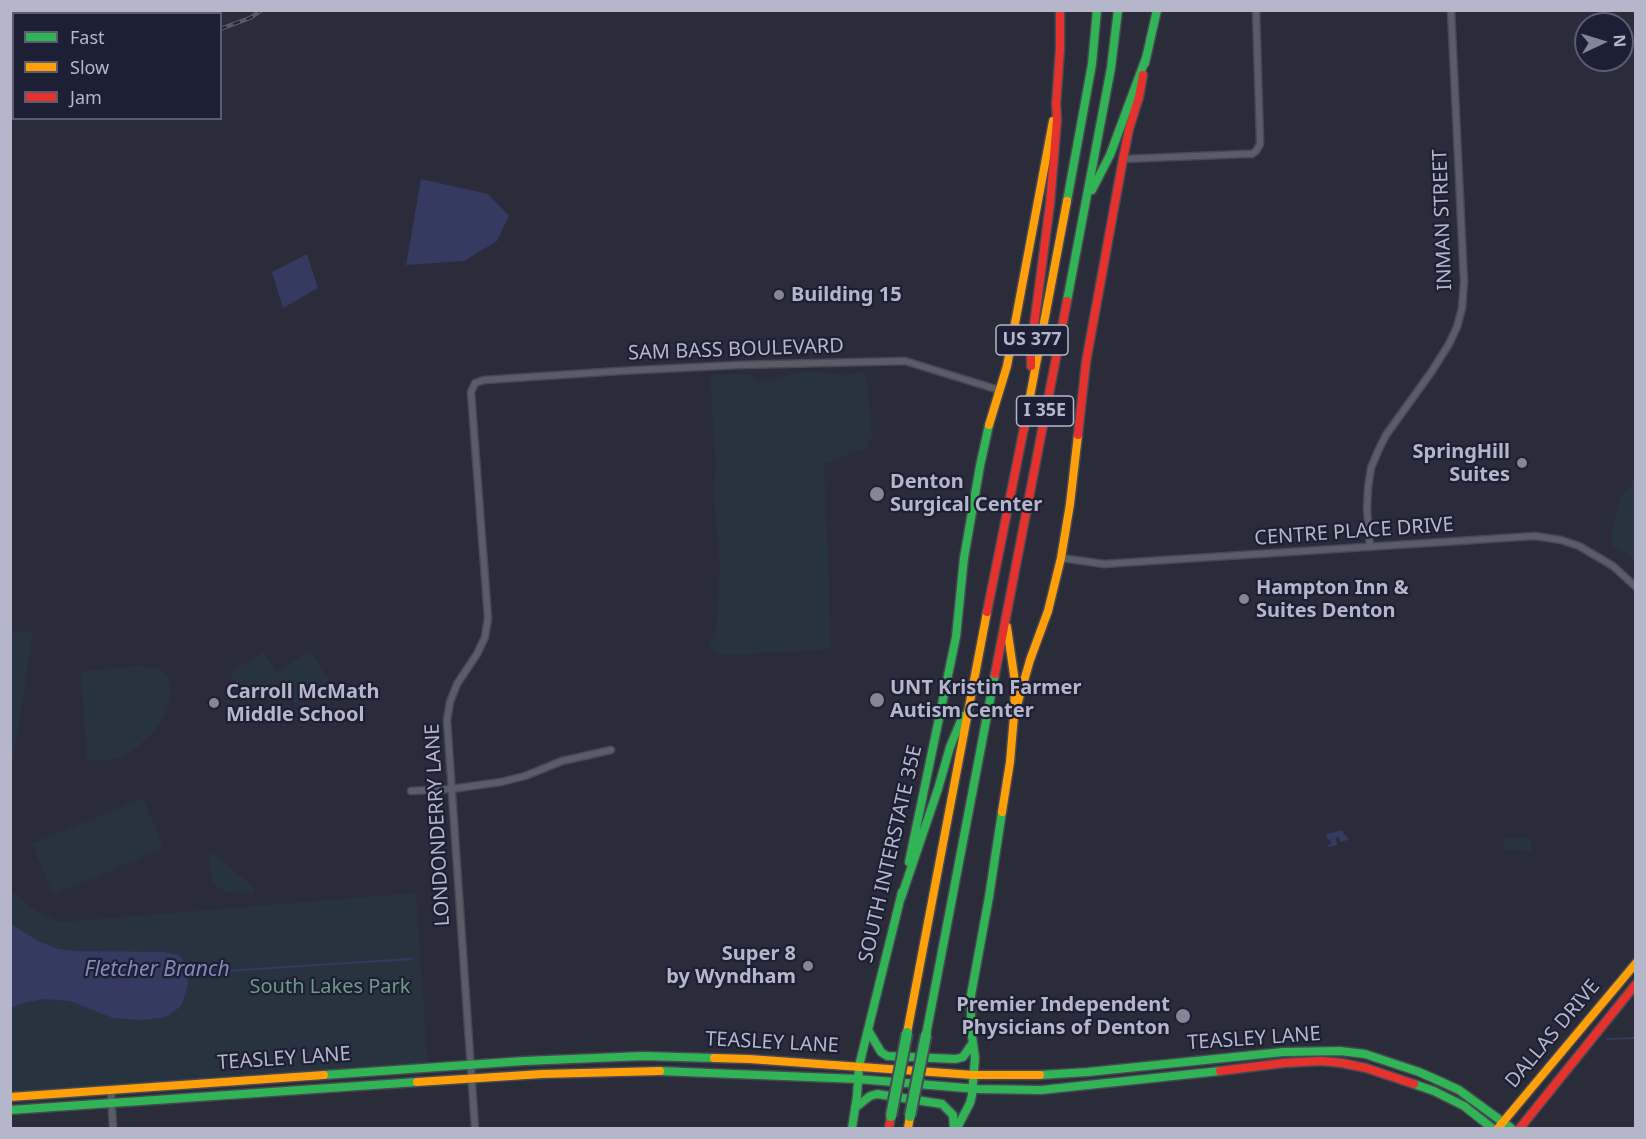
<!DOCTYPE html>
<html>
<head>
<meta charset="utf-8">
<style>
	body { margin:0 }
	#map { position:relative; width:1646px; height:1139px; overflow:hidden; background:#2a2c39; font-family:"Noto Sans",sans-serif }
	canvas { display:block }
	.frame { position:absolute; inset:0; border:12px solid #b5b6ca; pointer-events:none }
	.legend { position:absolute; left:12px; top:12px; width:210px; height:108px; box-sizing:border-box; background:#1d2034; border:2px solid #5a5c70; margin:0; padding:8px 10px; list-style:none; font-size:18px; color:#b5b6ca }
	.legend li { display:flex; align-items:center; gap:12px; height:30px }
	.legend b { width:30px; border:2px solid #5a5c70 }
	.north { position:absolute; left:1574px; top:12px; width:60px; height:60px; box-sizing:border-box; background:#1d2034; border:2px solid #5a5c70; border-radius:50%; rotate:86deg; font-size:16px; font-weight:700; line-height:24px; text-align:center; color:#b5b6ca }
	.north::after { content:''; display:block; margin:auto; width:21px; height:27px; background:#848697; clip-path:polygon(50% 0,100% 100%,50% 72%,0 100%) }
</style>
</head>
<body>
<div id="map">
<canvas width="1646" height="1139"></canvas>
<div class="frame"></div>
<ul class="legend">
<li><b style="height:8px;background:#30b455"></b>Fast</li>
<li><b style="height:8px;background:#ff9f0a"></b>Slow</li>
<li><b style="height:8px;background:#e5322d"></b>Jam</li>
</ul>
<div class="north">N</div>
</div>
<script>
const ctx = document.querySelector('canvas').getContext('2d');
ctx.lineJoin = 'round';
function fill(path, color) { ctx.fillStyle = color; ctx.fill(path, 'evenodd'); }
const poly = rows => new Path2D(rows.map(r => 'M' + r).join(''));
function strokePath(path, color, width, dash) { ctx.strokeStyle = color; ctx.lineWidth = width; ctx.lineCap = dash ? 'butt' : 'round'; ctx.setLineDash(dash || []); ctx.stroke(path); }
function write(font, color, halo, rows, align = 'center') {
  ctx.font = font + ' "Noto Sans",sans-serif'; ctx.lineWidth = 4.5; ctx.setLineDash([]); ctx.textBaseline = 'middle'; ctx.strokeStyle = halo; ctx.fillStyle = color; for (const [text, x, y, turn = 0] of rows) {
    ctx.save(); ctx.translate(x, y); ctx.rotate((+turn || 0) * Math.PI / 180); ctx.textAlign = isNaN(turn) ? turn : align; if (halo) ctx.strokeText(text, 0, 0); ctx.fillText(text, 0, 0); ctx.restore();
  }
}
const green = poly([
	[804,371,844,375,864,372,867,381,872,437,867,448,824,464,829,578,830,646,826,650,725,655,714,652,709,644,717,625,718,582,720,568,713,483,716,471,710,375,751,374,760,382],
	[1635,476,1635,561,1626,553,1612,546,1612,528,1620,498,1629,489],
	[33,631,11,774,11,633],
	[310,650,329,681,295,703,282,682,249,703,230,673,263,652,276,672],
	[139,666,160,669,169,679,171,687,170,703,160,724,151,735,137,747,121,757,105,760,87,761,81,676,85,671],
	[143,798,164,848,53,895,32,844],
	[1504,838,1531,838,1531,851,1505,850],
	[213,853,255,888,254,892,253,893,227,893,214,884,210,872,209,856],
	[10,890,37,912,61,922,416,893,428,1067,11,1097]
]);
const water = poly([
	[421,179,488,194,509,216,497,241,464,261,406,265],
	[307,254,318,288,283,308,272,272],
	[1343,830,1344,835,1346,835,1348,840,1340,842,1339,837,1336,838,1337,845,1328,847,1328,845,1331,844,1330,839,1328,840,1326,834],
	[11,924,38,941,58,949,75,951,162,952,179,955,189,969,187,988,181,1006,166,1017,142,1020,113,1018,70,1001,43,999,23,1003,11,1008]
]);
const stream = poly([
	[186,971,210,972,411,959],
	[1607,1039,1636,1038]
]);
const street = poly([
	[1123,159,1245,154,1252,154,1256,151,1260,144,1260,139,1256,10],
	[1370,547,1367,509,1368,488,1371,468,1378,451,1386,435,1432,371,1449,344,1457,327,1462,308,1464,282,1451,10],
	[1061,558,1104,564,1535,536,1561,540,1579,546,1613,566,1636,587],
	[411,791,451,789,501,782,525,776,562,761,611,750],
	[111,1090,113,1128],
	[475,1128,447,720,450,702,457,684,477,654,485,637,488,618,471,392,475,383,484,380,620,371,738,365,905,361,999,390]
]);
const fast = poly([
	[1145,63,1157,10],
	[1092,190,1110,155,1146,58],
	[1067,201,1092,64,1097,10],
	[1067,301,1111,68,1118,10],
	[909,862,956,637,964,558,980,466,989,425],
	[901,898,938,789,950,747,963,716],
	[868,1030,881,1052,887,1056,956,1059,963,1057,972,1044],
	[926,1035,995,674],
	[660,1071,858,1079,978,1089,1041,1090,1220,1071],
	[324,1075,524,1061,643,1056,714,1058],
	[1040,1075,1088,1072,1283,1052,1340,1051,1365,1054,1419,1072,1435,1079,1459,1090,1511,1128],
	[1414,1084,1434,1091,1464,1106,1492,1128],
	[855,1108,870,1096,877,1094,942,1104,953,1115,954,1128],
	[10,1110,417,1082],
	[852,1128,857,1096,859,1066,902,892],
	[957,1128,970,1103,972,1095,975,1058,971,1029,971,995,989,897,1002,812]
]);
const slow = poly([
	[989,425,1007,366,1053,121],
	[1024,428,1067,201],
	[1007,627,1015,682,1014,716],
	[1002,812,1010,762,1014,716,1030,660,1048,611,1061,558,1070,504,1078,435],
	[907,1033,987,612],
	[714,1058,749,1059,973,1075,1040,1075],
	[417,1082,542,1074,660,1071],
	[10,1097,324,1075],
	[908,1128,910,1116],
	[1498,1128,1636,963]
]);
const jam = poly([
	[1056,106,1060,49,1060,10],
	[1031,366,1031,348,1050,204,1057,120,1056,102],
	[1078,435,1086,362,1123,159,1129,129,1139,97,1143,75],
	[987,612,1024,428],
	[995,674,1067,301],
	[1220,1071,1284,1063,1321,1061,1342,1063,1366,1068,1414,1084],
	[889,1128,891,1116],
	[1520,1128,1636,984]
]);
const rail = poly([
	[220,29,250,18,262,10]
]);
const fastBridge = poly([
	[891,1116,907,1033],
	[910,1116,926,1035]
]);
const markers = [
	[779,295,6,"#848697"],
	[1522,463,6,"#848697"],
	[877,494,8,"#848697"],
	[1244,599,6,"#848697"],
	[877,700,8,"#848697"],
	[214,703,6,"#848697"],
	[808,966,6,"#848697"],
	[1183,1016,8,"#848697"]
];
const shields = [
	[1032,340,72],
	[1045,411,57]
];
const shieldNames = [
	["US 377",1032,340],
	["I 35E",1045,411]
];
const streetNames = [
	["INMAN STREET",1443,220,-92],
	["SAM BASS BOULEVARD",736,350,-2],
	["CENTRE PLACE DRIVE",1354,532,-4],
	["LONDONDERRY LANE",438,825,-93],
	["SOUTH INTERSTATE 35E",891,854,-77],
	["DALLAS DRIVE",1553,1034,-50],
	["TEASLEY LANE",1254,1039,-4],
	["TEASLEY LANE",772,1043,3],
	["TEASLEY LANE",284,1059,-4]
];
const poiNames = [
	["Building 15",791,295],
	["SpringHill",1510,452,"right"],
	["Suites",1510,475,"right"],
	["Denton",890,482],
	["Surgical Center",890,505],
	["Hampton Inn &",1256,588],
	["Suites Denton",1256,611],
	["UNT Kristin Farmer",890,688],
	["Autism Center",890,711],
	["Carroll McMath",226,692],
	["Middle School",226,715],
	["Super 8",796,954,"right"],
	["by Wyndham",796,977,"right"],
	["Premier Independent",1170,1005,"right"],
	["Physicians of Denton",1170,1028,"right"]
];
const parkNames = [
	["South Lakes Park",330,987]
];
const waterNames = [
	["Fletcher Branch",157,970]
];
fill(green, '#27343f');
fill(water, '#353a60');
strokePath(stream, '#353a60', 2);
strokePath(street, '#464852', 9);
strokePath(fast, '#464852', 11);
strokePath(slow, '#464852', 11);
strokePath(jam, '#464852', 11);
strokePath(street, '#5a5c67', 6);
strokePath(fast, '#30b455', 8);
strokePath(slow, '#ff9f0a', 8);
strokePath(jam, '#e5322d', 8);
strokePath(rail, '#595a64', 4.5);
strokePath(rail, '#1d2034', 2, [7]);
strokePath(fastBridge, '#474955', 14, []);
strokePath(fastBridge, '#30b455', 10);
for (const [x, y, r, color] of markers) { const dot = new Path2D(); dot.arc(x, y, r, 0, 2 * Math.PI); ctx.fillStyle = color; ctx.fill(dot); strokePath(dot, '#1d2034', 2); }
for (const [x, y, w] of shields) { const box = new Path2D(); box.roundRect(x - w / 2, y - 15, w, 30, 4.5); ctx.fillStyle = '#1d2034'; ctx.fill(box); strokePath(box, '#b5b6ca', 1.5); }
write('bold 18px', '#b5b6ca', null, shieldNames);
write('20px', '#b5b6ca', '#1d2034', streetNames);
write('bold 20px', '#b5b6ca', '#1d2034', poiNames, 'left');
write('20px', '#6b9b85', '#1d2034', parkNames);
write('italic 21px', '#838ab6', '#1d2034', waterNames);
</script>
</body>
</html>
